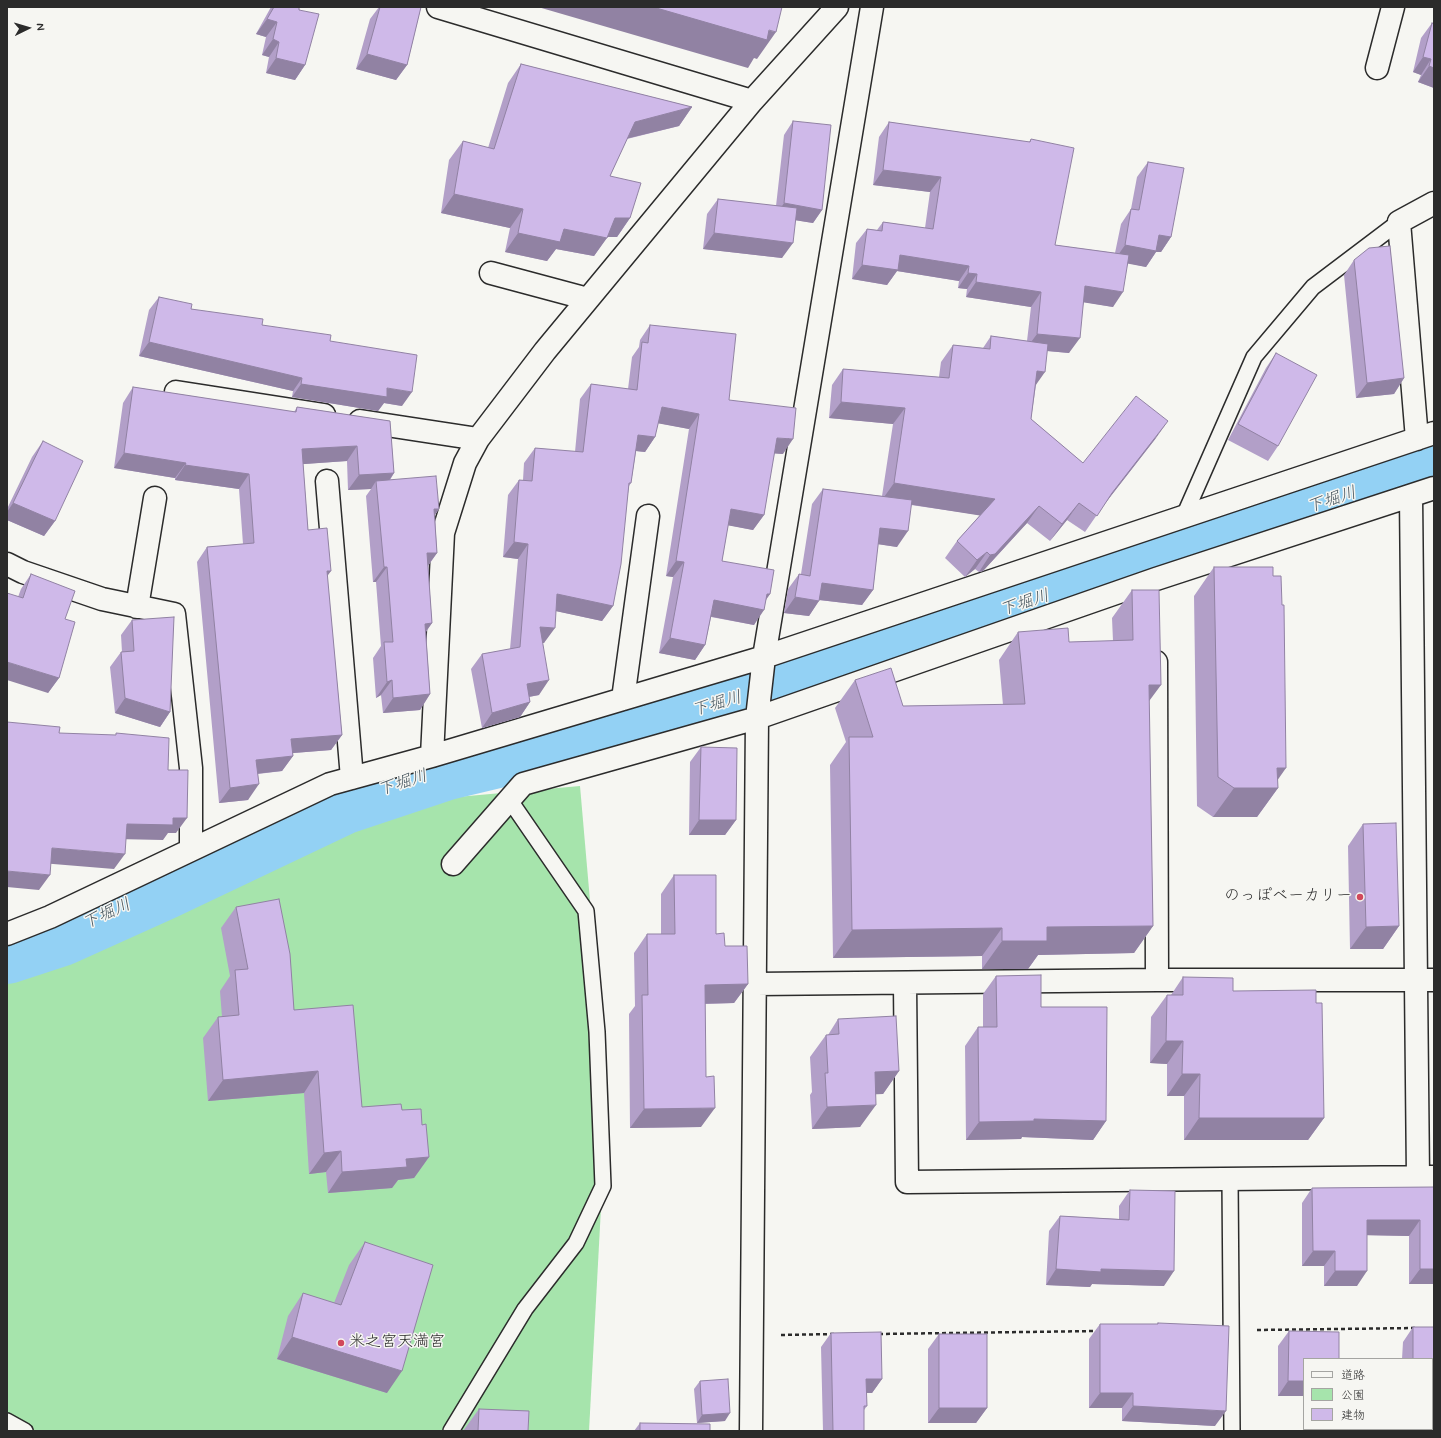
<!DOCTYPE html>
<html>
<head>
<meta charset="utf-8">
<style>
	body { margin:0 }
	#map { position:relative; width:1441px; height:1438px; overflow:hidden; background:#f6f6f2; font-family:Mynerve,"Klee One",sans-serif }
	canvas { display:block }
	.frame { position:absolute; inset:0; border:8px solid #2b2b2b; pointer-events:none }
	.legend { position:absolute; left:1303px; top:1358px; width:130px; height:72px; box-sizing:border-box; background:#f6f6f2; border:1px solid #a5a5a2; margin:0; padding:5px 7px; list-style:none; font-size:12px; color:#2b2b2b }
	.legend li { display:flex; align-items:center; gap:8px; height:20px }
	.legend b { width:20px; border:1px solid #a5a5a2 }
	.north { position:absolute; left:8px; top:8px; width:40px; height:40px; -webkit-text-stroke:3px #f6f6f2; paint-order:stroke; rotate:85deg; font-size:11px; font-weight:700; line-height:16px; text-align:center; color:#2b2b2b }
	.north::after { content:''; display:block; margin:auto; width:14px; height:18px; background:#2b2b2b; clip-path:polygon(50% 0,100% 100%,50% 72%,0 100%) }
</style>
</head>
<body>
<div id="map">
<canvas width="1441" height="1438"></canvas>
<div class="frame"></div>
<ul class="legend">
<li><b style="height:5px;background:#f6f6f2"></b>道路</li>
<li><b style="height:11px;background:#a6e4ac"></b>公園</li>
<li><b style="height:11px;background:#cfb9e9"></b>建物</li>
</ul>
<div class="north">N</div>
</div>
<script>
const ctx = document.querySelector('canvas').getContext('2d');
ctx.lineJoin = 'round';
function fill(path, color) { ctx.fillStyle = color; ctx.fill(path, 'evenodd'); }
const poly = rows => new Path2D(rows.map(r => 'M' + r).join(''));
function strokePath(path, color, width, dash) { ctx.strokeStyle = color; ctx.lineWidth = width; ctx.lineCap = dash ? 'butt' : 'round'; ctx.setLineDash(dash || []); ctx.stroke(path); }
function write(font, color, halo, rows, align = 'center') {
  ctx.font = font + ' Mynerve,"Klee One",sans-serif'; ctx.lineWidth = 3; ctx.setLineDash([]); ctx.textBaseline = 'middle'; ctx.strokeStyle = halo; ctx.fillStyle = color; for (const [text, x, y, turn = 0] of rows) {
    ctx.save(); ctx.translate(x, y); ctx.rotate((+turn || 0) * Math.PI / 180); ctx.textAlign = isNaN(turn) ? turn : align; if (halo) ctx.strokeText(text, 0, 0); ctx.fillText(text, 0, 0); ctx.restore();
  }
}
const green = poly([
	[580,786,607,1096,589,1431,7,1431,7,960,401,802]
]);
const river = poly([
	[7,954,62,936,164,890,345,804,447,770,719,705,1434,467]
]);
const path = poly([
	[1257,1330,1416,1328],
	[879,1334,1098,1331],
	[781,1335,834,1334]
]);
const lane = poly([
	[1184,516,1254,357,1313,287,1399,222],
	[1230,1179,1232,1431],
	[7,1421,25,1431],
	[451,1431,525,1309,576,1243,603,1186,597,1032,586,911,509,799]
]);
const street = poly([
	[438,7,752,101],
	[1377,68,1393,7],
	[491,273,588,299],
	[176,392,324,415],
	[360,421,478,439],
	[1417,439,1399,222,1434,203],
	[327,481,352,778],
	[1411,496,1418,1177],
	[7,564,23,572,102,599,174,614,191,768,191,850],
	[137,607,155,498],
	[1156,662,1157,980],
	[623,699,648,516],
	[432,756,443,533,465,463,478,439,545,351,752,101,837,7],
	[453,864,523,784,757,718,1156,579,1434,488],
	[7,934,50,917,330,784,432,756,764,657,1434,433],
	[756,984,1157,980,1434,980],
	[905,984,907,1182,1434,1177],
	[751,1431,757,718,764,657,872,7]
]);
const wall = poly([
	[271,7,299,7,305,65,295,80,266,73,269,57,262,55,266,37,256,34],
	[379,7,421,7,407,65,396,80,356,69,370,19],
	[1432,23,1434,24,1434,88,1418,82,1421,75,1413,72,1421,38],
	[521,64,692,107,679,126,627,139,610,176,630,218,617,237,607,237,594,256,556,249,547,261,505,252,510,228,441,213,449,160,463,141,488,148,508,83],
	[793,121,822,210,813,223,795,220,782,258,703,249,707,214,718,199,776,206,784,135],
	[889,122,1029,142,1031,139,1055,245,1115,253,1121,224,1131,209,1137,177,1148,162,1171,237,1161,252,1156,252,1146,267,1128,263,1113,307,1084,302,1069,353,1047,351,1036,385,1031,419,1083,463,1156,438,1103,506,1085,532,1067,520,1050,541,1027,523,983,571,979,572,975,569,965,577,945,558,957,541,980,515,911,505,897,547,878,544,873,590,862,605,819,600,809,616,784,613,788,589,799,574,801,574,812,504,823,489,882,496,893,424,829,418,832,385,843,369,939,377,941,362,953,345,983,348,991,336,1027,341,1031,307,966,297,967,289,958,288,959,281,897,271,887,285,852,279,856,243,867,229,877,230,883,222,925,228,930,192,873,185,879,137],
	[1354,260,1404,378,1394,394,1356,398,1344,275],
	[159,297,191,309,262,325,330,341,402,406,384,403,378,411,292,397,293,391,139,356,149,310],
	[650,325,729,400,783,454,774,453,764,515,753,530,728,525,722,561,770,594,766,600,754,625,711,617,705,645,695,660,659,653,673,577,666,576,689,429,658,423,655,437,645,452,636,451,631,483,629,486,613,606,602,621,556,611,544,643,542,643,539,695,529,697,530,702,520,717,482,728,471,669,482,654,510,649,518,559,503,557,508,495,519,480,523,480,524,463,535,448,575,452,580,399,591,384,628,389,632,357,639,347,640,340],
	[1276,353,1278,446,1268,461,1228,440,1266,368],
	[133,387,294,412,297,407,390,421,394,473,390,480,439,509,435,515,437,553,428,566,432,623,426,632,430,694,420,710,383,713,381,695,376,698,373,658,381,646,376,582,373,582,366,496,371,489,348,490,347,461,303,464,308,530,327,576,342,735,331,750,293,753,293,756,282,771,258,774,248,800,219,803,197,562,207,547,243,544,239,489,175,480,175,478,114,468,123,403],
	[43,441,55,521,44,536,7,520,7,509,32,457],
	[1214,567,1277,780,1278,788,1257,817,1213,817,1197,806,1194,596],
	[31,574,65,619,59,678,48,693,18,597,21,589],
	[1132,590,1149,701,1153,926,1134,953,1038,955,1028,969,982,969,982,956,833,958,830,765,846,742,835,708,855,680,903,706,1003,705,999,660,1018,632,1069,642,1113,641,1112,618],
	[132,620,170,712,160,727,115,713,110,667,121,652,122,652,121,635],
	[701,747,736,820,725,835,689,835,690,762],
	[1363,824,1399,926,1383,949,1350,949,1348,846],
	[674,875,725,946,748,984,734,1003,705,1004,701,1127,630,1128,629,1014,635,1006,634,953,647,934,661,934,661,894],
	[236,907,294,1010,362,1107,402,1110,422,1125,429,1157,414,1178,398,1180,392,1188,328,1193,326,1172,309,1174,304,1093,208,1101,203,1038,218,1017,222,1017,220,991,230,976,221,928],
	[996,976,1041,1007,1106,1121,1093,1140,1022,1137,1021,1139,966,1140,965,1046,978,1027,983,1027,983,994],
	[1183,977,1233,991,1316,1003,1324,1118,1308,1140,1184,1140,1184,1096,1167,1096,1167,1064,1150,1063,1151,1017,1167,995,1171,995],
	[838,1019,899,1071,883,1094,876,1094,860,1127,812,1129,810,1095,812,1092,810,1057,826,1035,828,1035],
	[1434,1187,1434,1284,1409,1284,1409,1236,1367,1235,1357,1286,1324,1286,1324,1266,1302,1266,1302,1203,1312,1188],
	[1130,1190,1164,1286,1092,1284,1090,1287,1046,1285,1049,1231,1060,1216,1119,1219,1119,1206],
	[365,1242,387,1393,277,1359,288,1316,303,1293,334,1303,349,1265],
	[1158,1323,1215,1426,1122,1421,1122,1408,1089,1408,1089,1339,1100,1324,1157,1324],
	[1413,1327,1434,1327,1434,1400,1432,1400,1432,1359,1402,1359,1403,1342],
	[1289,1331,1304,1359,1304,1396,1278,1396,1278,1346],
	[831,1333,882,1379,872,1393,866,1393,867,1406,864,1410,864,1431,823,1431,821,1347],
	[939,1334,987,1408,976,1423,928,1423,928,1349],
	[700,1381,725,1421,697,1423,694,1389],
	[479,1409,528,1431,463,1431],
	[640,1423,710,1431,634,1431]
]);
const shadedWall = poly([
	[538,7,653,7,776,32,757,59,754,58,748,68],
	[267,19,277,22,266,37,256,34],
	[273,39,279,42,269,57,262,55],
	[367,54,407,65,396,80,356,69],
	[1423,57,1431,59,1421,75,1413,72],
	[276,58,305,65,295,80,266,73],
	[1429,66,1434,68,1434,88,1418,82],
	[692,107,679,126,621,140,635,122],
	[883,170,941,177,930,192,873,185],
	[454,194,523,209,510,228,441,213],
	[784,203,822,210,813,223,775,217],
	[615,218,630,218,617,237,602,237],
	[564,229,607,238,594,256,556,249,547,261,505,252,518,233],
	[714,233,793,243,782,258,703,249],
	[1159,235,1171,237,1161,252,1156,252,1146,267,1114,261,1125,245],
	[900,255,969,266,959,281,897,271,887,285,852,279,862,265],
	[968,273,977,274,967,289,958,288],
	[976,282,1041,292,1031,307,966,297],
	[1085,286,1123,292,1113,307,1075,301],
	[1037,334,1080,338,1069,353,1026,349],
	[149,342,302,378,293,391,139,356],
	[1037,371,1045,372,1033,389],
	[1404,378,1394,394,1356,398,1367,383],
	[301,384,387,388,412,392,402,406,384,403,378,411,292,397],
	[841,402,905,408,893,424,829,418],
	[662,407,699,414,689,429,651,422],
	[1168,421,1156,438,1100,510,1112,493],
	[638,435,655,437,645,452,627,450],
	[777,438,793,439,783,454,766,453],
	[357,446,347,461,291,465,302,449],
	[124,453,186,463,175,478,114,468],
	[185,465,249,474,239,489,175,480],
	[394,473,384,488,376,481,371,489,348,490,359,475],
	[894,483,995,499,983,516,882,500],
	[13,503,55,521,44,536,7,520,7,512],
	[1079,503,1067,520,1050,541,1062,524],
	[1039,506,1027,523,983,571,979,572,990,555],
	[434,509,439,509,428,524],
	[731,509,764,515,753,530,721,524],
	[880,528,908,531,897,547,870,543],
	[514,542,528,544,518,559,503,557],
	[987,552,975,569,965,577,977,560],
	[427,553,437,553,426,568],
	[676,561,684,562,673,577,666,576],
	[384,567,387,567,376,582,373,582],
	[327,571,331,571,320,586],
	[822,583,873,590,862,605,811,599],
	[557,594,613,606,602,621,546,609],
	[767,594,770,594,759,609,764,610,754,625,703,615,714,600],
	[795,597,819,601,809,616,784,613],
	[432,623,421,638,425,624],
	[540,627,555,628,544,643,529,642],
	[670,638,705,645,695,660,659,653],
	[7,662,59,678,48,693,7,680],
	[392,680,381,695,376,698,387,682],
	[549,680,539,695,517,699,527,684],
	[1149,685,1161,685,1141,712],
	[430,694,420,710,383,713,393,698],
	[125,698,170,712,160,727,115,713],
	[530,702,520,717,482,728,492,713],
	[342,735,331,750,281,754,291,739],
	[293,756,282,771,245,775,256,760],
	[1277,768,1286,768,1272,788,1278,788,1257,817,1213,817,1234,788],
	[259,784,248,800,219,803,230,788],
	[173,818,187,818,176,833,168,833,163,840,116,839,127,824],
	[699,820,736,820,725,835,689,835],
	[52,848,125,854,114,869,41,863],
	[7,871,50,875,39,890,7,887],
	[1153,926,1134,953,1038,955,1028,969,982,969,1002,941,1047,927],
	[1399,926,1383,949,1350,949,1366,927],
	[1002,928,982,956,833,958,852,930],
	[748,984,734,1003,691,1004,705,985],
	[1166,1041,1183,1041,1167,1064,1150,1063],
	[318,1071,304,1093,208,1101,223,1080],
	[899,1071,883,1094,859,1095,875,1072],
	[1182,1074,1200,1074,1184,1096,1167,1096],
	[876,1105,860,1127,812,1129,827,1107],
	[715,1108,701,1127,630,1128,644,1109],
	[1199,1118,1324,1118,1308,1140,1184,1140],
	[1034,1119,1106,1121,1093,1140,1022,1137,1021,1139,966,1140,979,1122],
	[341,1151,326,1172,309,1174,324,1153],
	[429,1157,414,1178,398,1180,392,1188,328,1193,342,1172,406,1159],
	[1367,1220,1420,1220,1409,1236,1356,1235],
	[1313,1251,1335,1251,1324,1266,1302,1266],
	[1056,1269,1101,1269,1174,1271,1164,1286,1092,1284,1090,1287,1046,1285],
	[1420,1269,1434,1269,1434,1284,1409,1284],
	[1335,1271,1367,1271,1357,1286,1324,1286],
	[292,1337,402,1371,387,1393,277,1359],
	[866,1379,882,1379,872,1393,856,1393],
	[1288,1381,1304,1381,1304,1396,1278,1396],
	[1432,1384,1434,1384,1434,1400,1432,1400],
	[1100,1393,1133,1393,1122,1408,1089,1408],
	[1133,1406,1226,1411,1215,1426,1122,1421],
	[939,1408,987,1408,976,1423,928,1423],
	[730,1413,725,1421,697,1423,702,1415]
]);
const building = poly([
	[274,7,299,7,299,10,319,14,305,65,276,58,279,42,273,39,277,22,267,19,274,7],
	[380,7,421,7,407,65,367,54,380,7],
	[653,7,782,7,776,32,769,30,767,40,653,7],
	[1432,23,1434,24,1434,68,1429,66,1431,59,1423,57,1432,23],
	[521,64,692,107,635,122,610,176,641,183,630,218,615,218,607,238,564,229,560,242,518,233,523,209,454,194,463,141,494,149,521,64],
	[793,121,831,125,822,210,784,203,793,121],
	[889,122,1030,142,1031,139,1074,148,1055,245,1129,255,1123,292,1085,286,1080,338,1037,334,1041,292,976,282,977,274,968,273,969,266,900,255,898,270,862,265,867,229,882,231,883,222,933,229,941,177,883,170,889,122],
	[1148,162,1184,168,1171,237,1159,235,1156,251,1125,245,1131,209,1139,210,1148,162],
	[718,199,797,208,793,243,714,233,718,199],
	[1390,246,1404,378,1367,383,1354,260,1369,248,1390,246],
	[159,297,192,304,191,309,263,319,262,325,331,335,330,341,417,355,412,392,387,388,387,397,301,384,302,378,149,342,159,297],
	[650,325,736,334,729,400,796,408,793,439,777,438,764,515,731,509,722,561,774,570,770,594,767,594,764,610,714,600,705,645,670,638,684,562,676,561,699,414,662,407,655,437,638,435,631,483,629,483,621,564,613,606,557,594,555,628,540,627,549,680,527,684,530,702,492,713,482,654,520,647,528,544,514,542,519,480,532,481,535,448,583,452,591,384,637,390,642,342,648,343,650,325],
	[991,336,1048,344,1045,372,1037,371,1031,419,1083,463,1136,396,1168,421,1112,493,1097,516,1079,503,1062,524,1039,506,995,554,990,555,987,552,977,560,957,541,995,499,894,483,905,408,841,402,843,369,949,378,953,345,990,349,991,336],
	[1276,353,1317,375,1278,446,1238,424,1276,353],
	[133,387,296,412,297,407,390,421,394,473,359,475,357,446,302,449,308,530,327,528,331,571,327,571,342,735,291,739,293,756,256,760,259,784,230,788,207,547,254,543,249,474,185,465,186,463,124,453,133,387],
	[43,441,83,461,55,521,13,503,43,441],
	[436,476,439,509,434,509,437,553,427,553,432,623,425,624,430,694,393,698,392,680,387,682,384,642,393,642,387,567,384,567,376,481,436,476],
	[823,489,912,500,908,531,880,528,873,590,822,583,819,601,795,597,799,574,810,576,823,489],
	[1214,567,1273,567,1273,576,1281,576,1282,605,1284,605,1286,768,1277,768,1278,788,1234,788,1218,777,1214,567],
	[31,574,75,591,65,619,75,622,59,678,7,662,7,593,23,598,31,574],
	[1132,590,1159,590,1161,685,1149,685,1153,926,1047,927,1047,941,1002,941,1002,928,852,930,849,737,873,737,855,680,891,668,903,706,1025,704,1018,632,1068,628,1069,642,1133,640,1132,590],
	[174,617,170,712,125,698,121,652,134,651,132,620,174,617],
	[7,722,60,727,59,733,116,735,116,733,169,738,168,770,188,770,187,818,173,818,173,825,127,824,125,854,52,848,50,875,7,871,7,722],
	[701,747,737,748,736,820,699,820,701,747],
	[1396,823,1399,926,1366,927,1363,824,1396,823],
	[674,875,716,875,716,934,724,933,725,946,747,946,748,984,705,985,706,1077,714,1076,715,1108,644,1109,642,995,648,995,647,934,675,934,674,875],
	[279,899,290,954,294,1010,353,1005,362,1107,401,1104,402,1110,421,1109,422,1125,426,1124,429,1157,406,1159,407,1167,342,1172,341,1151,324,1153,318,1071,223,1080,218,1017,239,1015,235,970,248,969,236,907,279,899],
	[1041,975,1041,1007,1107,1007,1106,1121,1034,1119,1034,1121,979,1122,978,1027,997,1027,996,976,1041,975],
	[1183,977,1233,978,1233,991,1316,990,1316,1003,1322,1003,1324,1118,1199,1118,1200,1074,1182,1074,1183,1041,1166,1041,1167,995,1183,995,1183,977],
	[896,1016,899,1071,875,1072,876,1105,827,1107,825,1073,828,1073,826,1035,839,1034,838,1019,896,1016],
	[1434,1187,1434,1269,1420,1269,1420,1220,1367,1220,1367,1271,1335,1271,1335,1251,1313,1251,1312,1188,1434,1187],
	[1130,1190,1175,1191,1174,1271,1101,1269,1101,1272,1056,1269,1060,1216,1129,1220,1130,1190],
	[365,1242,433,1265,402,1371,292,1337,303,1293,341,1305,365,1242],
	[1158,1323,1229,1326,1226,1411,1133,1406,1133,1393,1100,1393,1100,1324,1158,1324,1158,1323],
	[1413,1327,1434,1327,1434,1384,1432,1384,1432,1359,1413,1359,1413,1327],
	[1289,1331,1339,1332,1339,1359,1304,1359,1304,1381,1288,1381,1289,1331],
	[881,1332,882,1379,866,1379,867,1406,864,1406,864,1431,833,1431,831,1333,881,1332],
	[939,1334,987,1334,987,1408,939,1408,939,1334],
	[728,1379,730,1413,702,1415,700,1381,728,1379],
	[479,1409,529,1411,528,1431,478,1431,479,1409],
	[640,1423,710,1424,710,1431,640,1431,640,1423]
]);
const markers = [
	[1360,897,4,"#d1495b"],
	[341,1343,4,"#d1495b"]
];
const poiNames = [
	["のっぽベーカリー",1352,897],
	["米之宮天満宮",349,1343,"left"]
];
const waterNames = [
	["下堀川",1332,501,-18],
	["下堀川",1025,604,-18],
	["下堀川",717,705,-16],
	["下堀川",403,784,-18],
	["下堀川",107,915,-25]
];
fill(green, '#a6e4ac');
strokePath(river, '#93d1f4', 60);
strokePath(lane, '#2b2b2b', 18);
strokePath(street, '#2b2b2b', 25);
strokePath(path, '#2b2b2b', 2.5, [4, 3]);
strokePath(lane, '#f6f6f2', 15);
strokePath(street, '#f6f6f2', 22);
fill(wall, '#b29fc8');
fill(shadedWall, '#9182a3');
fill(building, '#cfb9e9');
strokePath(building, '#9182a3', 1);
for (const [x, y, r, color] of markers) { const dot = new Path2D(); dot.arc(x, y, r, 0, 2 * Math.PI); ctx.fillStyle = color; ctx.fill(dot); strokePath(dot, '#f6f6f2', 1.5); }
write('16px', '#2b2b2b', '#f6f6f2', poiNames, 'right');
write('italic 17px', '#45545d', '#f6f6f2', waterNames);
</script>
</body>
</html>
